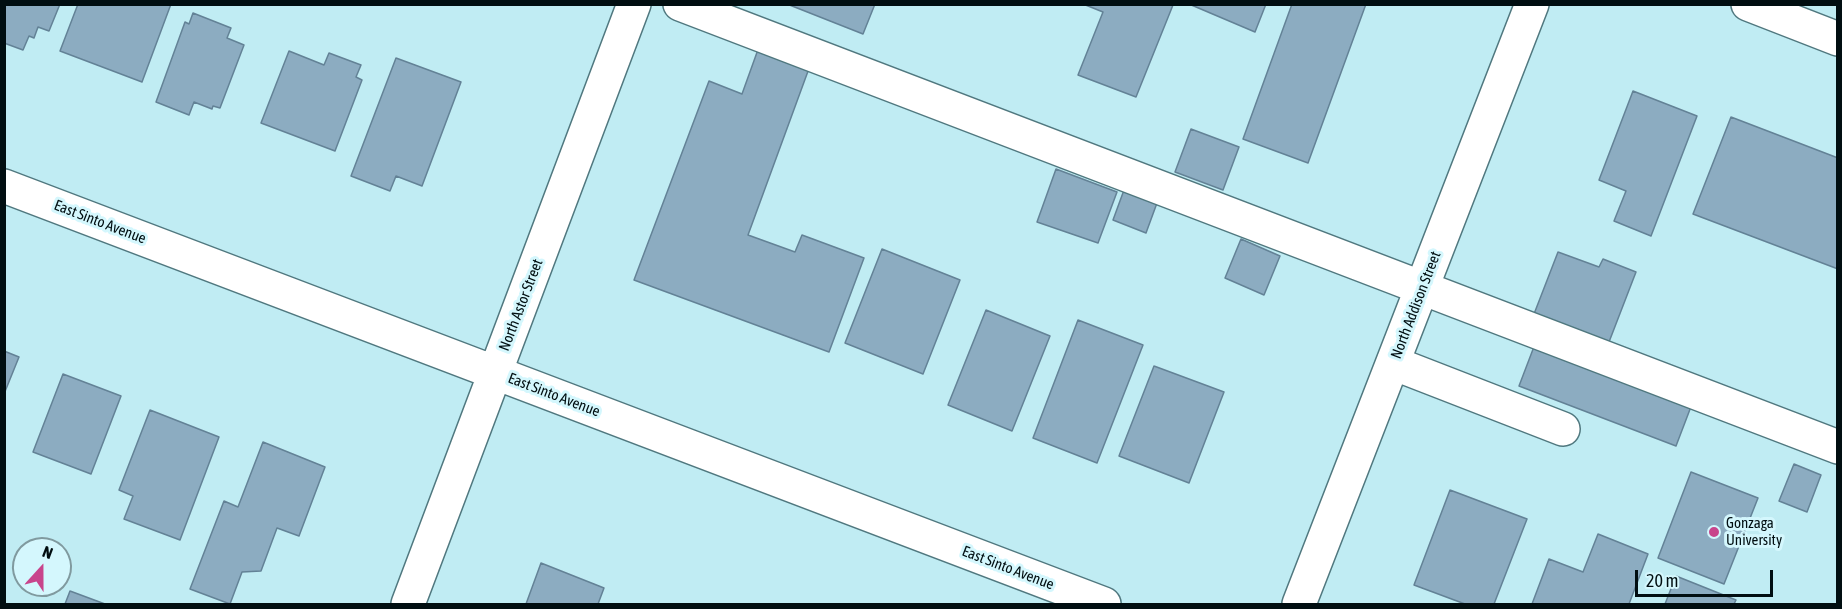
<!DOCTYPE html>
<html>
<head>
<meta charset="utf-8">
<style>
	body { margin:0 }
	#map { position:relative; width:1842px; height:609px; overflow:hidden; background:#c0ecf3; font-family:"Asap Condensed",sans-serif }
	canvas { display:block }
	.frame { position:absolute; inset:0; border:6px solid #010e11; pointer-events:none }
	.north { position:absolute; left:12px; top:537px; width:60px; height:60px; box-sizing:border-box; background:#d4f7fd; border:2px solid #809a9f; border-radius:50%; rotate:21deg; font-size:16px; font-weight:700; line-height:24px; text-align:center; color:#010e11 }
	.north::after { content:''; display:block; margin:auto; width:21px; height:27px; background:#c8458c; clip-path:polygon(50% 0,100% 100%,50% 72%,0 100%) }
	.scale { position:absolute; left:1635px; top:570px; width:138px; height:27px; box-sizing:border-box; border:3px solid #010e11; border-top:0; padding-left:8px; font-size:18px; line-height:21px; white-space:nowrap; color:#010e11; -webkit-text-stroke:4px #d4f7fd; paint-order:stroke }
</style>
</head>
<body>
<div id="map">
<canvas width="1842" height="609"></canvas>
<div class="frame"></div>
<div class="north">N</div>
<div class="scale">20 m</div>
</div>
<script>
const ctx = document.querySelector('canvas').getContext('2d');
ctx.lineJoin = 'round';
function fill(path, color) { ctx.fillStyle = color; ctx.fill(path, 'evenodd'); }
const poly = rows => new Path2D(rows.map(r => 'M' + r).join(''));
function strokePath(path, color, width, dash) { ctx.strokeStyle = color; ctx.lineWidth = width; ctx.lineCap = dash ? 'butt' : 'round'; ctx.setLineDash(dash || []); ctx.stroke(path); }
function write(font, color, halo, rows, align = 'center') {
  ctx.font = font + ' "Asap Condensed",sans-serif'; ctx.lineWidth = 6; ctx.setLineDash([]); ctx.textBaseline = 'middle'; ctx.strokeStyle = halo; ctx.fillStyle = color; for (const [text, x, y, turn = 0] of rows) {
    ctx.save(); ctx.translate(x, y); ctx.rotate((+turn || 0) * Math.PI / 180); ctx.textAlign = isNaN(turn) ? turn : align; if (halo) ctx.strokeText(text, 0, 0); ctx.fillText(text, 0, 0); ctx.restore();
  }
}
const building = poly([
	[4,4,60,4,49,31,38,27,34,38,29,36,23,50,4,43,4,4],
	[78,4,171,4,142,82,60,51,78,4],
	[787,4,875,4,863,34,787,4],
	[1083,4,1173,5,1136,97,1078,75,1103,12,1083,4],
	[1189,4,1266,4,1255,32,1189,4],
	[1292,4,1366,4,1308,163,1243,139,1292,4],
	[193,13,231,28,227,38,244,45,220,108,213,106,212,109,194,102,189,115,156,102,185,22,189,24,193,13],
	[760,44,811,63,748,235,795,252,802,235,864,258,829,352,634,280,709,81,742,94,760,44],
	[289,51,324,65,329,53,361,65,356,77,362,80,335,151,261,123,289,51],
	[396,58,461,82,422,186,396,176,390,191,351,176,396,58],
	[1633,91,1697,116,1651,236,1614,221,1626,191,1599,180,1633,91],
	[1731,117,1838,158,1838,269,1693,214,1731,117],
	[1191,129,1239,147,1223,190,1175,172,1191,129],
	[1056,169,1117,192,1098,243,1037,222,1056,169],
	[1124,190,1157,203,1146,233,1113,220,1124,190],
	[1241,239,1280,256,1264,295,1225,278,1241,239],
	[882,249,960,280,923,374,845,343,882,249],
	[1558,252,1599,267,1603,259,1636,272,1609,342,1534,314,1558,252],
	[986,310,1050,336,1012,431,948,405,986,310],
	[1078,320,1143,345,1097,463,1033,438,1078,320],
	[1535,344,1692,404,1676,446,1519,386,1535,344],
	[4,351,19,357,4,394,4,351],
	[1154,366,1224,392,1189,483,1119,456,1154,366],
	[63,374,121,396,91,474,33,452,63,374],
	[150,410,219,437,180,540,124,519,133,496,119,490,150,410],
	[263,442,325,467,299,536,277,528,261,571,242,572,230,604,190,589,224,501,238,507,263,442],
	[1794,464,1821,475,1807,512,1779,501,1794,464],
	[1691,472,1758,498,1724,584,1658,558,1691,472],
	[1450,490,1527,519,1494,604,1465,604,1414,585,1450,490],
	[1598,534,1648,554,1629,604,1532,604,1549,559,1583,572,1598,534],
	[541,563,604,588,598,604,526,604,541,563],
	[1676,576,1736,600,1734,604,1665,604,1676,576],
	[70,591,105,604,65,604,70,591]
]);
const minor = poly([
	[680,4,1838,447],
	[4,186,1104,604],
	[1393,363,1563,429],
	[408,604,634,4],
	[1299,604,1532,4]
]);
const major = poly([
	[1748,4,1838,39]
]);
const markers = [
	[1714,532,6,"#c8458c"]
];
const streetNames = [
	["East Sinto Avenue",100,222,21],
	["North Astor Street",521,305,-69],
	["North Addison Street",1416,305,-69],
	["East Sinto Avenue",554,395,21],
	["East Sinto Avenue",1008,568,21]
];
const poiNames = [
	["Gonzaga",1726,523],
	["University",1726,540]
];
fill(building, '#8cacc1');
strokePath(building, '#638296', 1.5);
strokePath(minor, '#50787f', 36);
strokePath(major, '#50787f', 36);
strokePath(minor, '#fff', 33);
strokePath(major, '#fff', 33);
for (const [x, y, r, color] of markers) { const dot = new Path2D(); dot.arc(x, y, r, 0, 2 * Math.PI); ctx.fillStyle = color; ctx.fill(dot); strokePath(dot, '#d4f7fd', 2); }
write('15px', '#010e11', '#d4f7fd', streetNames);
write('15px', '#010e11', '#d4f7fd', poiNames, 'left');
</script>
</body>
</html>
